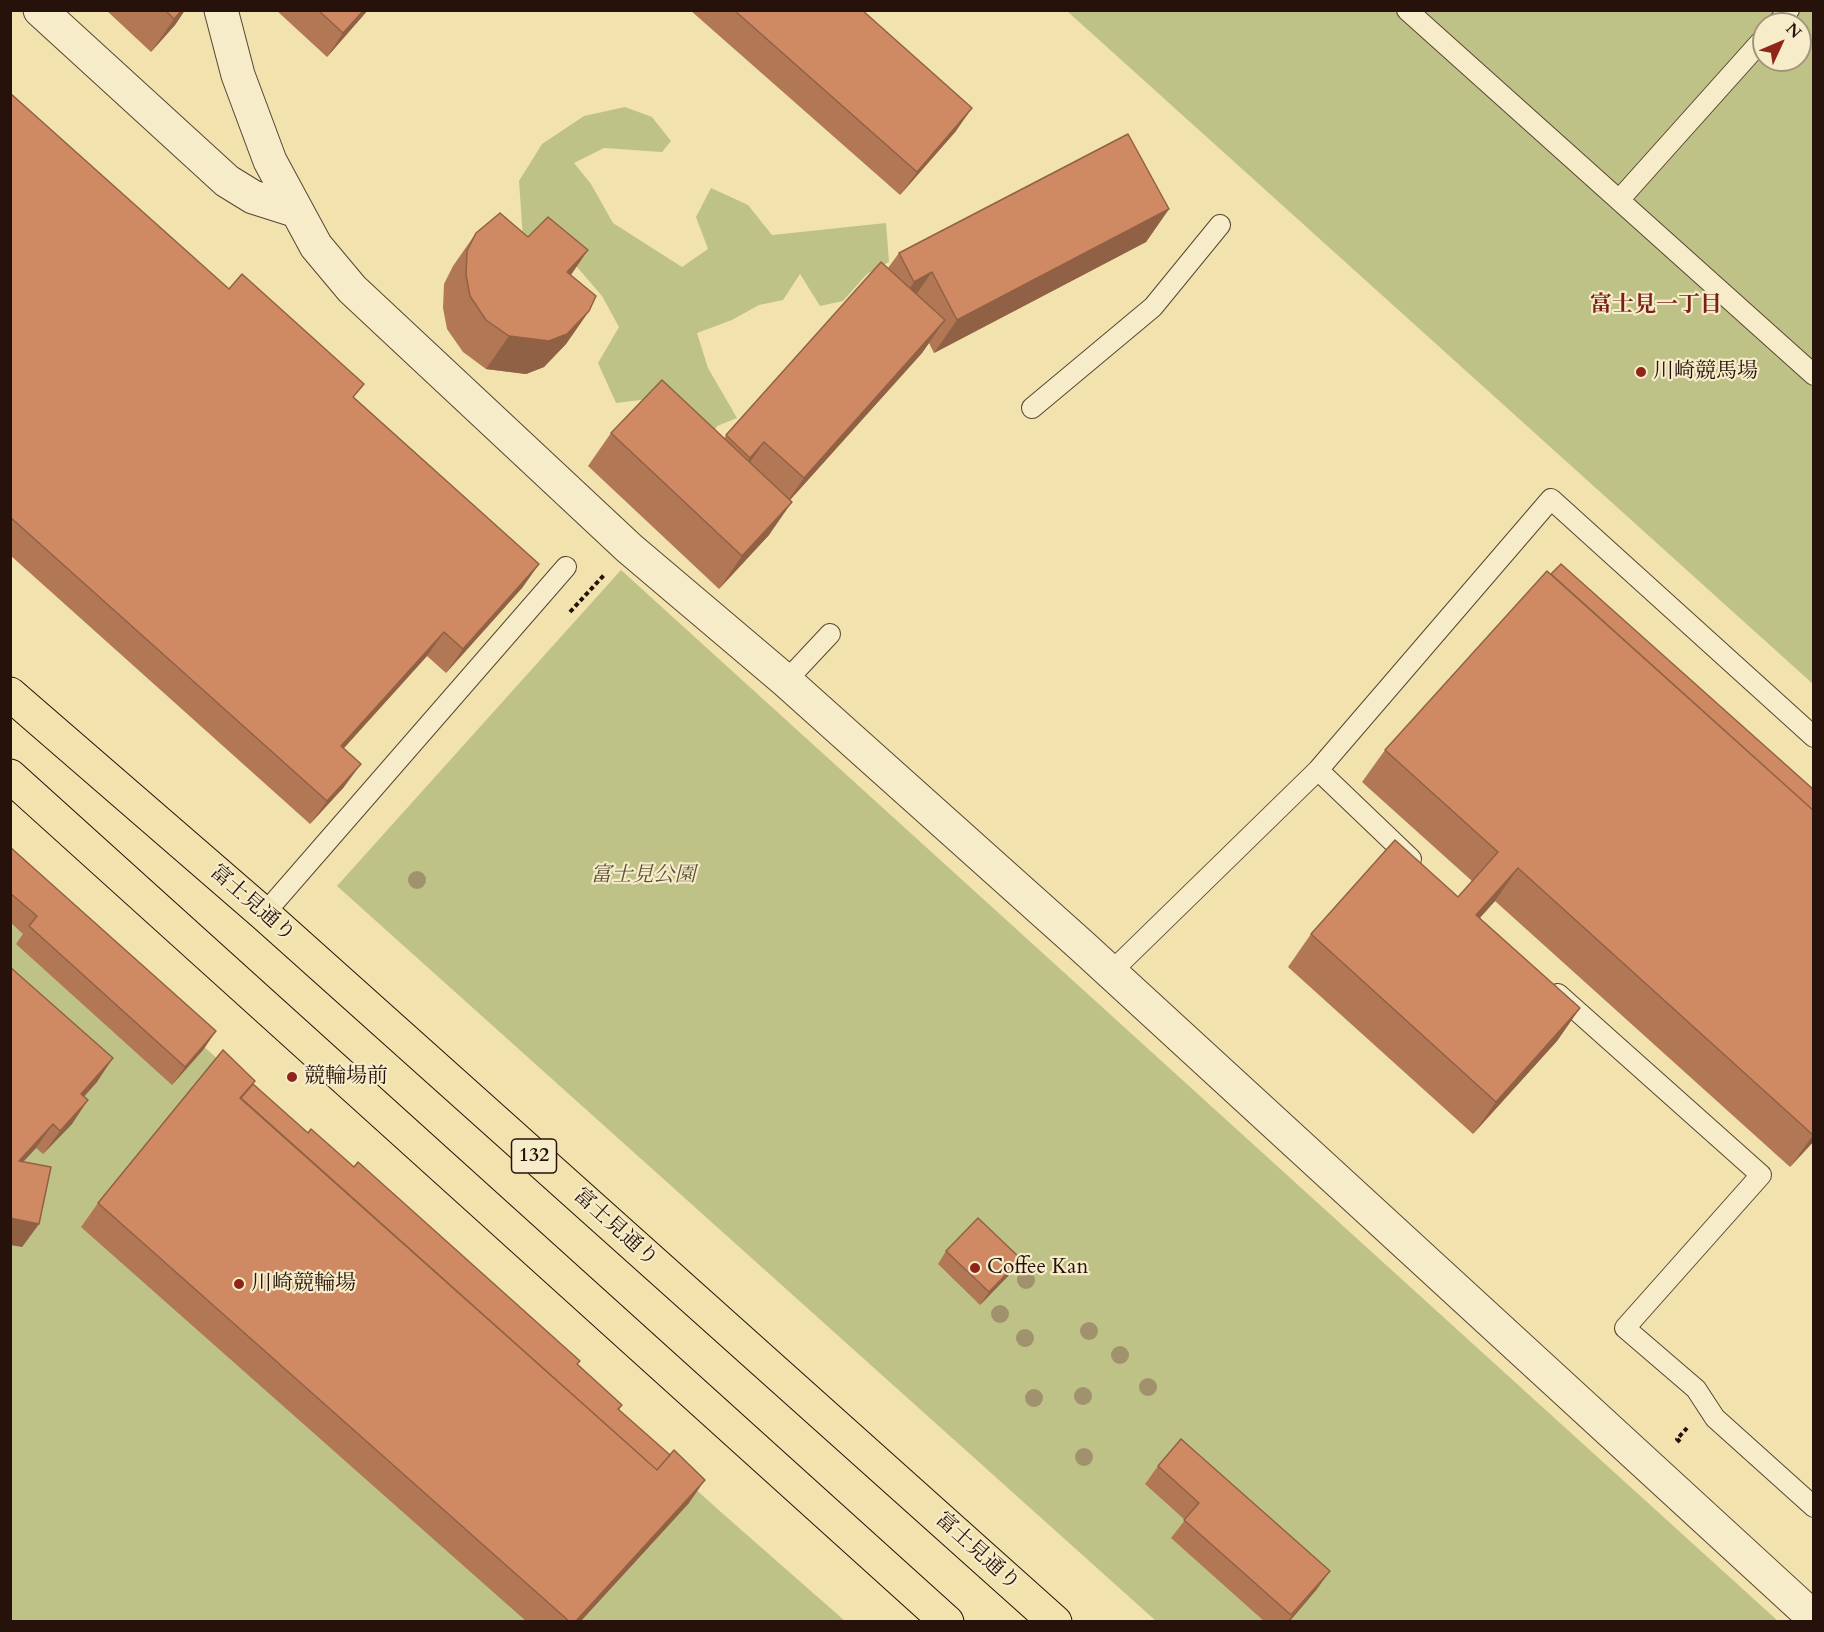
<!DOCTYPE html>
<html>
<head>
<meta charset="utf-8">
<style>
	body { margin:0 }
	#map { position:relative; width:1824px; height:1632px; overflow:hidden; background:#f2e2ae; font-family:Cardo,serif }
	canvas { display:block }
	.frame { position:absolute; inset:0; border:12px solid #26120a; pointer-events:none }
	.north { position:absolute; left:1752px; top:12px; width:60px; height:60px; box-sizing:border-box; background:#f7ecca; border:2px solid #a3957d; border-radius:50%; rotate:46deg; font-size:16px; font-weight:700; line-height:24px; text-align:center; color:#26120a }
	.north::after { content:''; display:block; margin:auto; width:21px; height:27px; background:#8f2418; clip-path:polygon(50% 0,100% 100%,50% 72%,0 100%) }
</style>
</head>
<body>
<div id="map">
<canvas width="1824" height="1632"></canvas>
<div class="frame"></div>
<div class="north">N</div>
</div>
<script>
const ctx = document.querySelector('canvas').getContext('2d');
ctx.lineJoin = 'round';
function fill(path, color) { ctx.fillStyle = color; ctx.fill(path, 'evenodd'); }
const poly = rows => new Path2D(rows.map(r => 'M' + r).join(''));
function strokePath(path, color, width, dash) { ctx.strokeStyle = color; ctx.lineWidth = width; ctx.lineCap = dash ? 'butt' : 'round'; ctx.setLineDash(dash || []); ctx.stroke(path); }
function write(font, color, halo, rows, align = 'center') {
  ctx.font = font + ' Cardo,"Noto Serif JP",serif'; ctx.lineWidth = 4.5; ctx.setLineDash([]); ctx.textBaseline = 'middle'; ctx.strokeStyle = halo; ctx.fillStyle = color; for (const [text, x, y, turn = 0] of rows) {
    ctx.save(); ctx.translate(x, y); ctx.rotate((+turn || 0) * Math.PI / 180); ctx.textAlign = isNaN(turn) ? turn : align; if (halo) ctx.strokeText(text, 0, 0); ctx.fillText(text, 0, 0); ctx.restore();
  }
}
const green = poly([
	[1067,11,1813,11,1813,684],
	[1764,24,1800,24,1800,60,1764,60],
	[625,107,652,117,671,141,662,152,604,148,574,163,591,184,613,223,682,267,708,249,696,217,711,188,748,205,772,235,886,223,889,262,867,274,843,301,820,306,800,274,783,300,759,305,732,320,697,333,708,368,737,418,717,426,705,448,649,399,616,403,598,363,619,327,602,296,571,260,523,239,519,181,542,144,584,116],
	[621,570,1778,1621,1156,1621,337,886],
	[10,872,722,1513,845,1621,11,1621]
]);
const path = poly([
	[570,612,604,575],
	[1680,1442,1677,1439,1687,1428]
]);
const service = poly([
	[1407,10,1814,375],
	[1777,24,1789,10],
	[1619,200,1764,38],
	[1032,408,1153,307,1220,225],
	[786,681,830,634],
	[1318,770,1411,859],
	[264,914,566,567],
	[1111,972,1318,770,1551,499,1814,737],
	[1558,994,1761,1175,1625,1328,1696,1389,1715,1418,1814,1507]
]);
const minor = poly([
	[40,10,227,181,253,197,294,210],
	[221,10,238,75,270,161,316,246,352,289,629,548,786,681,1082,946,1814,1618]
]);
const trunk = poly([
	[10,694,264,914,1055,1622],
	[10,776,947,1622]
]);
const trees = [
	[417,880],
	[1026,1280],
	[1000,1314],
	[1089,1331],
	[1025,1338],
	[1120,1355],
	[1148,1387],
	[1083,1396],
	[1034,1398],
	[1084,1457]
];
const wall = poly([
	[106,10,185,10,175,25,151,52],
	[276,10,368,10,327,57],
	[690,10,862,10,956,131,900,195],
	[10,93,229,289,355,398,539,564,522,588,446,673,427,656,344,748,344,787,310,824,10,555],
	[1169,209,1146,242,934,353,929,343,922,353,790,500,769,535,719,589,588,466,611,433,724,438,888,268,899,253],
	[476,233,528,237,588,250,571,275,589,311,566,344,544,367,526,374,486,369,463,352,447,329,443,308,444,284,453,266],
	[1385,750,1814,790,1814,1141,1790,1167,1495,901,1480,918,1580,1008,1557,1041,1473,1134,1288,967,1311,934,1458,897,1472,881,1362,782],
	[10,847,216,1031,203,1050,172,1085,16,944,23,934,10,922],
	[10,967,97,1082,84,1097,72,1124,43,1154,36,1148,23,1162,39,1224,22,1247],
	[253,1084,308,1133,577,1365,622,1405,619,1410,689,1503,580,1622,527,1622,81,1227,98,1203],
	[946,1251,1021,1259,1012,1272,980,1305,938,1264],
	[1158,1466,1317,1589,1289,1622,1265,1622,1171,1538,1185,1520,1145,1484]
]);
const shadedWall = poly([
	[182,10,185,10,175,25,151,52,174,19],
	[364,10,368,10,327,57,343,33],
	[972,108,956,131,900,195,917,172],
	[1169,209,1146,242,934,353,957,320],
	[588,250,565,283,567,272],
	[932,272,909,305,891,315,914,282],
	[589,311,566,344,544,367,526,374,486,369,509,336],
	[945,320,922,353,781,510,804,478],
	[764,442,741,475,727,490,750,458],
	[792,502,769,535,719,589,742,556],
	[539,564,522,588,446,673,463,649],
	[444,632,427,656,325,769,341,746],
	[361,764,344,787,310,824,327,801],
	[1518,868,1495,901,1453,947,1476,915],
	[1580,1008,1557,1041,1473,1134,1496,1102],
	[216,1031,203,1050,172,1085,185,1067],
	[113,1058,97,1082,64,1118,81,1094],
	[88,1100,72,1124,43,1154,60,1131],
	[53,1124,36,1148,10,1176,19,1161],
	[1814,1134,1814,1141,1790,1167],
	[10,1218,39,1224,22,1247,10,1245],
	[1021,1259,1012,1272,980,1305,989,1292],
	[705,1480,689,1503,580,1622,575,1622],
	[1330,1571,1317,1589,1289,1622,1287,1622]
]);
const building = poly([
	[165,10,182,10,174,19,165,10],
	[318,10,364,10,343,33,318,10],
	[734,10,862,10,972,108,917,172,734,10],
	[10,93,229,289,242,274,364,384,353,397,539,564,463,649,444,632,341,746,361,764,327,801,10,517,10,93],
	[1128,134,1169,209,957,320,932,272,914,282,899,253,1128,134],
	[500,213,528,237,548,217,588,250,567,272,596,296,589,311,567,334,549,341,509,336,486,320,470,296,466,275,467,251,476,233,500,213],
	[881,262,945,320,804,478,764,442,750,458,726,435,881,262],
	[662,380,792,502,742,556,611,433,662,380],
	[1561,564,1814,790,1814,811,1551,574,1561,564],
	[1547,571,1814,811,1813,1135,1518,868,1476,915,1580,1008,1496,1102,1311,934,1395,840,1458,897,1498,852,1385,750,1547,571],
	[10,847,216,1031,185,1067,29,926,37,916,10,893,10,847],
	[10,967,113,1058,81,1094,88,1100,60,1131,53,1124,19,1161,51,1167,39,1224,10,1218,10,967],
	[223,1050,255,1081,240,1098,657,1470,674,1450,705,1480,575,1622,570,1622,98,1203,223,1050],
	[253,1084,308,1133,311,1129,354,1167,358,1162,580,1361,577,1364,622,1405,618,1409,670,1455,657,1470,241,1098,253,1084],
	[978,1218,1021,1259,989,1292,946,1251,978,1218],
	[1181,1439,1330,1571,1291,1615,1184,1520,1199,1503,1158,1466,1181,1439]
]);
const markers = [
	[1641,372,6,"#8f2418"],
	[292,1077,6,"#8f2418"],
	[975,1268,6,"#8f2418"],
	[239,1284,6,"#8f2418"]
];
const shields = [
	[534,1156,45]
];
const shieldNames = [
	["132",534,1156]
];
const poiNames = [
	["川崎競馬場",1653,372],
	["競輪場前",304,1077],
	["Coffee Kan",987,1268],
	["川崎競輪場",251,1284]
];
const parkNames = [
	["富士見公園",643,876]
];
const streetNames = [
	["富士見通り",252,904,41],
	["富士見通り",615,1228,42],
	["富士見通り",977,1552,42]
];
const neighbourhoodNames = [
	["富士見一丁目",1656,306]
];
fill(green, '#bfc287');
strokePath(service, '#594633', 22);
strokePath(minor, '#594633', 35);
strokePath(trunk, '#26120a', 35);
strokePath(path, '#26120a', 4, [4.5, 3]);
strokePath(service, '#f7ecca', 20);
strokePath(minor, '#f7ecca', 33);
strokePath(trunk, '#f2e2ae', 33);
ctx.fillStyle = '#a0926c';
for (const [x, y] of trees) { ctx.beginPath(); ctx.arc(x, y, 9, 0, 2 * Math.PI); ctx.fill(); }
fill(wall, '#b27755');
fill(shadedWall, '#916145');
fill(building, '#cf8a63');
strokePath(building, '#916145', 1.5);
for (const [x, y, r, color] of markers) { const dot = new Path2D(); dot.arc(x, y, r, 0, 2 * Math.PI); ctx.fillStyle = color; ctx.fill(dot); strokePath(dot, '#f7ecca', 2); }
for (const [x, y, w] of shields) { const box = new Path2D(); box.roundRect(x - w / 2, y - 17, w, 34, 4.5); ctx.fillStyle = '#f7ecca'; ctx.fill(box); strokePath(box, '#26120a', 1.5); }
write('bold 20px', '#26120a', null, shieldNames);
write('21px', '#26120a', '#f7ecca', poiNames, 'left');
write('italic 21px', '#5c5036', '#f7ecca', parkNames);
write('21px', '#26120a', '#f7ecca', streetNames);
write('bold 22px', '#7a1f14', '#f7ecca', neighbourhoodNames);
</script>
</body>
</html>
